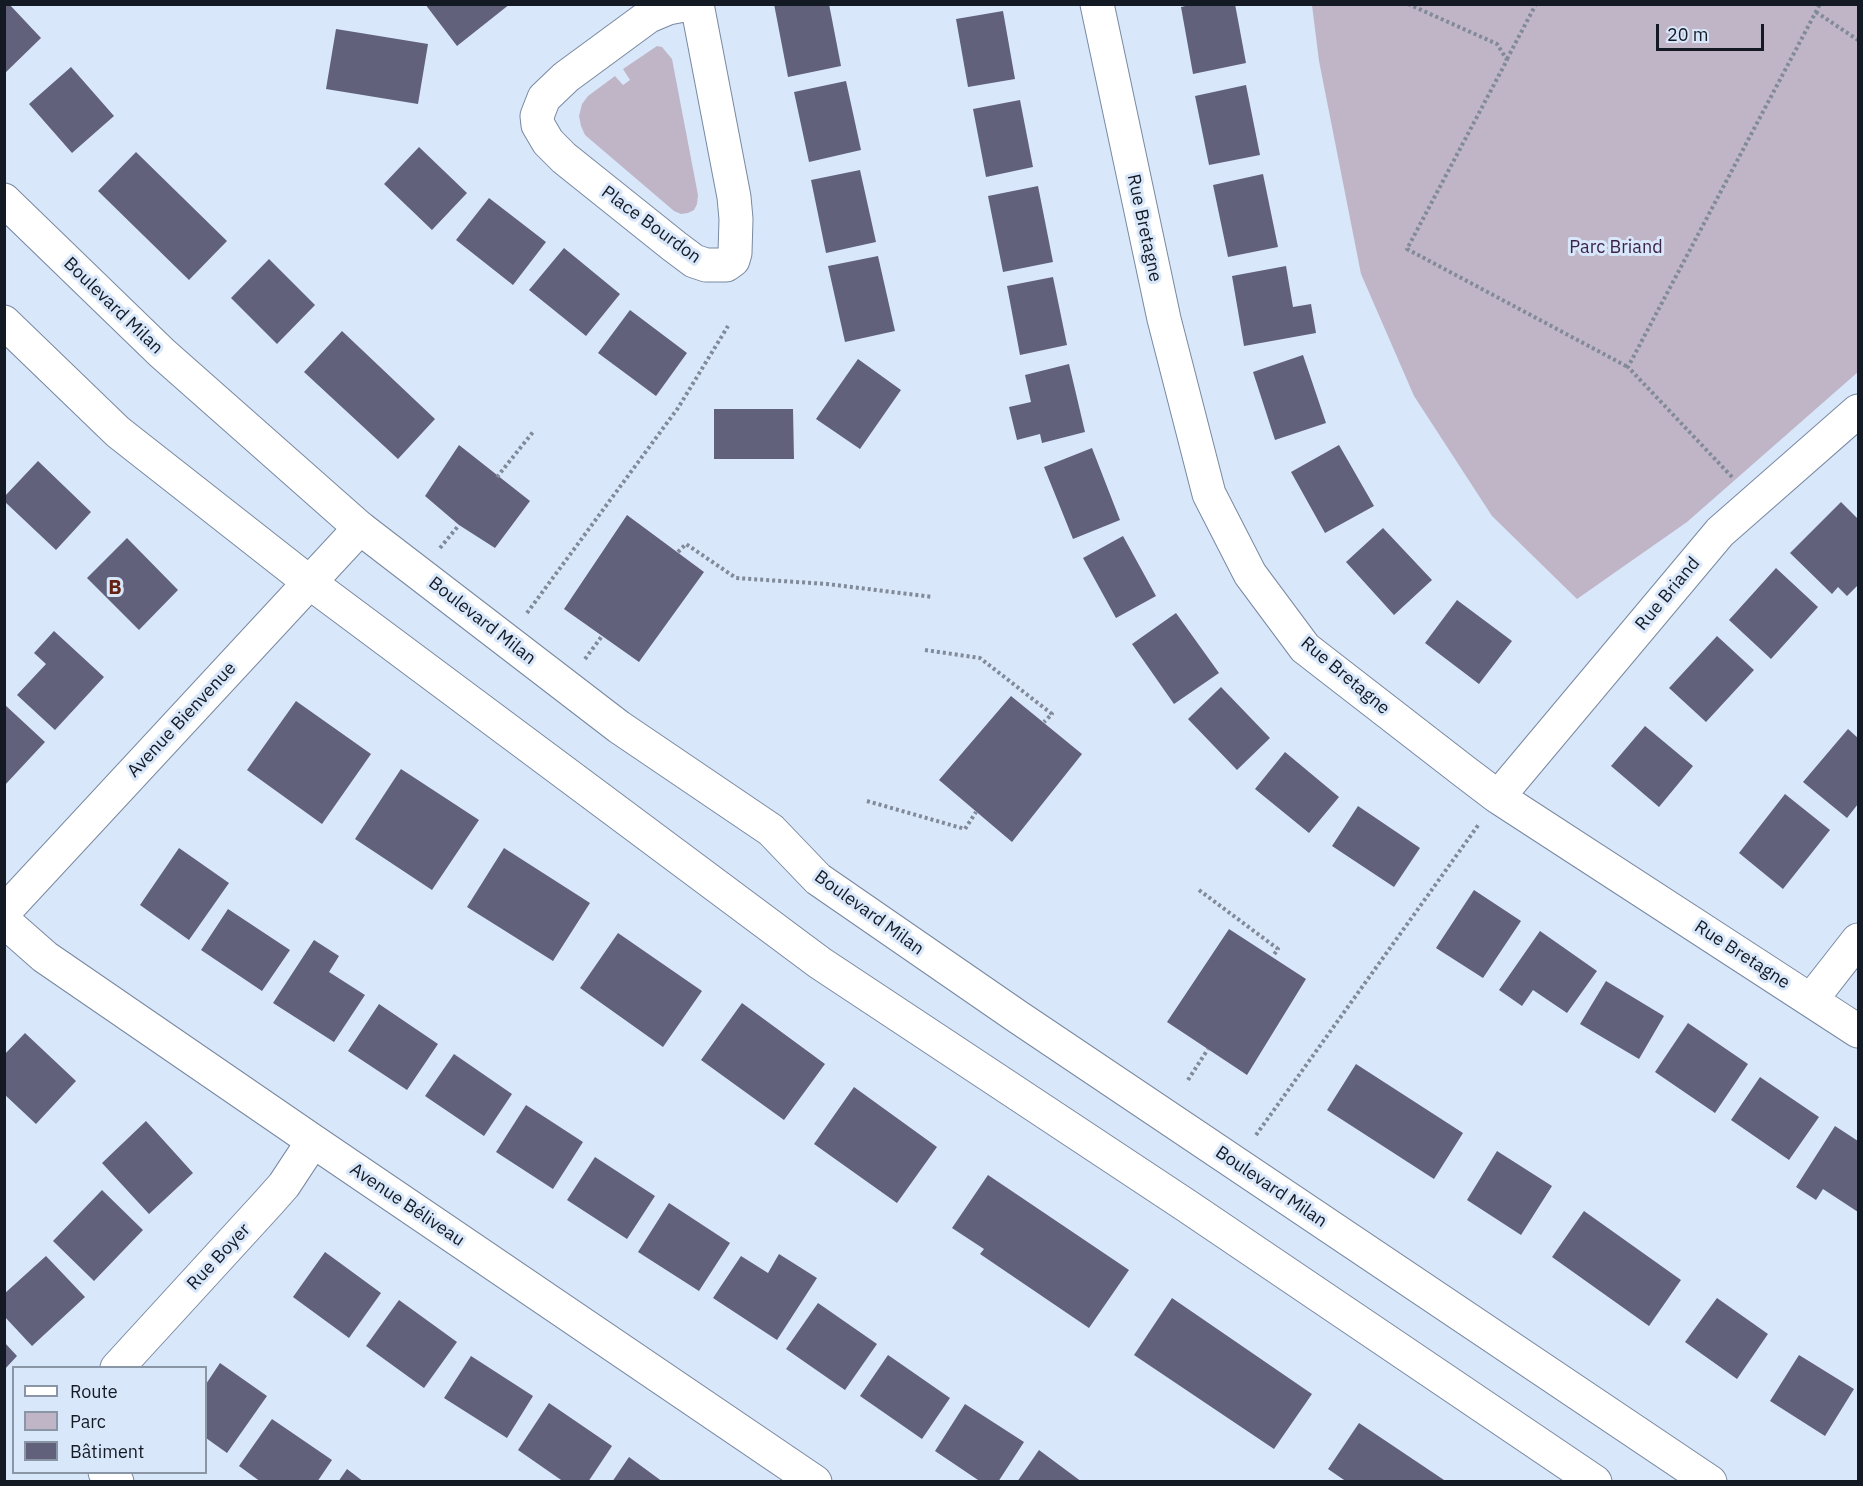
<!DOCTYPE html>
<html>
<head>
<meta charset="utf-8">
<style>
	body { margin:0 }
	#map { position:relative; width:1863px; height:1486px; overflow:hidden; background:#d9e7fb; font-family:"IBM Plex Sans",sans-serif }
	canvas { display:block }
	.frame { position:absolute; inset:0; border:6px solid #141a23; pointer-events:none }
	.legend { position:absolute; left:12px; top:1366px; width:195px; height:108px; box-sizing:border-box; background:#d9e7fb; border:2px solid #8a95a5; margin:0; padding:8px 10px; list-style:none; font-size:18px; color:#141a23 }
	.legend li { display:flex; align-items:center; gap:12px; height:30px }
	.legend b { width:30px; border:2px solid #8a95a5 }
	.scale { position:absolute; left:1656px; top:24px; width:108px; height:27px; box-sizing:border-box; border:3px solid #141a23; border-top:0; padding-left:8px; font-size:18px; line-height:21px; white-space:nowrap; color:#141a23; -webkit-text-stroke:4px #d9e7fb; paint-order:stroke }
</style>
</head>
<body>
<div id="map">
<canvas width="1863" height="1486"></canvas>
<div class="frame"></div>
<ul class="legend">
<li><b style="height:8px;background:#fff"></b>Route</li>
<li><b style="height:16px;background:#c0b5c7"></b>Parc</li>
<li><b style="height:16px;background:#61617c"></b>Bâtiment</li>
</ul>
<div class="scale">20 m</div>
</div>
<script>
const ctx = document.querySelector('canvas').getContext('2d');
ctx.lineJoin = 'round';
function fill(path, color) { ctx.fillStyle = color; ctx.fill(path, 'evenodd'); }
const poly = rows => new Path2D(rows.map(r => 'M' + r).join(''));
function strokePath(path, color, width, dash) { ctx.strokeStyle = color; ctx.lineWidth = width; ctx.lineCap = dash ? 'butt' : 'round'; ctx.setLineDash(dash || []); ctx.stroke(path); }
function write(font, color, halo, rows, align = 'center') {
  ctx.font = font + ' "IBM Plex Sans",sans-serif'; ctx.lineWidth = 6; ctx.setLineDash([]); ctx.textBaseline = 'middle'; ctx.strokeStyle = halo; ctx.fillStyle = color; for (const [text, x, y, turn = 0] of rows) {
    ctx.save(); ctx.translate(x, y); ctx.rotate((+turn || 0) * Math.PI / 180); ctx.textAlign = isNaN(turn) ? turn : align; if (halo) ctx.strokeText(text, 0, 0); ctx.fillText(text, 0, 0); ctx.restore();
  }
}
const green = poly([
	[1312,5,1858,5,1858,372,1687,522,1577,599,1492,516,1414,396,1361,274,1319,61],
	[657,46,662,47,672,59,698,195,697,204,694,210,688,213,681,214,674,211,585,135,581,126,579,116,582,104,588,96,615,76,623,85,630,80,623,69]
]);
const building = poly([
	[4,4,9,4,41,38,4,74],
	[425,4,510,4,457,46],
	[774,4,829,4,841,66,788,77],
	[1194,4,1235,4,1246,63,1193,74,1181,7],
	[1003,11,1015,79,968,87,956,19],
	[336,29,428,44,418,104,326,89],
	[71,67,114,116,72,153,29,104],
	[846,81,861,150,809,162,794,92],
	[1246,85,1260,155,1209,165,1195,96],
	[1020,100,1033,167,986,177,973,109],
	[419,147,467,193,432,230,384,184],
	[136,152,227,241,189,280,98,191],
	[860,170,876,242,826,253,811,180],
	[1263,174,1278,247,1228,257,1213,185],
	[1038,186,1053,262,1003,272,988,196],
	[489,198,546,242,513,285,456,240],
	[564,248,620,294,586,336,529,290],
	[878,256,895,331,845,342,828,266],
	[269,259,315,305,277,344,231,298],
	[1286,266,1293,307,1311,304,1316,333,1244,346,1232,276],
	[1053,277,1067,345,1020,355,1007,286],
	[630,310,687,353,656,396,598,353],
	[342,331,435,419,398,459,304,372],
	[1303,355,1326,423,1275,440,1253,372],
	[858,359,901,390,860,449,816,419],
	[1069,364,1085,432,1042,443,1040,434,1017,440,1009,407,1031,402,1025,375],
	[714,409,793,409,794,459,714,459],
	[459,445,530,501,495,548,459,525,425,496],
	[1339,445,1374,506,1325,533,1291,472],
	[1092,448,1120,520,1073,539,1044,467],
	[38,461,91,512,56,550,4,501,4,497],
	[1841,502,1858,519,1858,585,1847,596,1838,587,1832,594,1790,553],
	[627,515,704,572,639,662,564,609],
	[1383,528,1432,580,1394,615,1346,562],
	[1123,536,1156,596,1116,618,1083,558],
	[127,538,178,590,139,630,87,578],
	[1776,568,1818,607,1771,659,1729,620],
	[1457,600,1512,641,1479,684,1425,643],
	[1176,613,1219,673,1174,704,1132,644],
	[54,631,104,677,55,730,17,695,46,664,34,653],
	[1717,636,1754,670,1706,722,1669,688],
	[1221,687,1270,738,1237,770,1188,719],
	[1011,696,1082,754,1012,842,939,780],
	[296,701,371,754,322,824,247,770],
	[4,704,45,742,4,786],
	[1645,726,1693,766,1659,807,1611,766],
	[1848,729,1858,738,1858,804,1847,818,1803,782],
	[1285,752,1339,797,1309,833,1255,789],
	[401,769,479,820,432,890,355,839],
	[1785,794,1830,830,1783,889,1739,853],
	[1358,806,1420,848,1394,887,1332,846],
	[179,848,229,883,189,940,140,905],
	[504,848,590,903,553,961,467,907],
	[1474,890,1521,921,1483,978,1436,948],
	[228,909,290,950,262,991,201,950],
	[1229,929,1306,979,1247,1075,1167,1022],
	[1540,931,1597,971,1567,1013,1533,990,1522,1006,1499,990],
	[618,933,702,991,663,1047,580,988],
	[314,940,339,956,329,972,365,995,334,1042,273,1003],
	[1606,981,1664,1016,1639,1059,1580,1024],
	[742,1003,825,1064,784,1120,701,1060],
	[379,1004,438,1044,407,1090,348,1051],
	[1688,1023,1748,1064,1715,1113,1655,1072],
	[25,1033,76,1081,36,1124,4,1094,4,1055],
	[454,1054,512,1094,484,1136,425,1096],
	[1356,1064,1463,1133,1434,1179,1327,1110],
	[1760,1077,1819,1117,1789,1160,1731,1120],
	[854,1087,937,1147,897,1203,814,1144],
	[526,1105,583,1142,553,1189,496,1152],
	[146,1121,193,1173,149,1214,102,1163],
	[1835,1126,1858,1141,1858,1212,1823,1189,1816,1200,1796,1187],
	[1497,1151,1552,1186,1521,1235,1467,1200],
	[595,1157,655,1196,627,1239,567,1200],
	[988,1175,1129,1270,1089,1328,980,1254,984,1249,952,1228],
	[102,1190,143,1230,94,1281,53,1241],
	[669,1203,730,1243,699,1291,638,1252],
	[1584,1211,1681,1280,1649,1326,1552,1257],
	[325,1252,381,1293,349,1338,293,1297],
	[779,1254,817,1278,777,1340,713,1298,741,1256,768,1273],
	[46,1256,85,1297,32,1346,4,1316,4,1294],
	[1172,1298,1312,1394,1274,1449,1134,1355],
	[1717,1298,1768,1334,1737,1379,1685,1342],
	[399,1300,457,1342,424,1388,366,1346],
	[818,1303,877,1344,845,1390,786,1349],
	[5,1343,17,1356,5,1369],
	[888,1355,950,1398,922,1439,860,1396],
	[1799,1355,1854,1389,1825,1436,1770,1401],
	[471,1356,533,1396,507,1438,444,1398],
	[220,1363,267,1396,227,1453,206,1438,206,1384],
	[549,1403,612,1446,588,1482,564,1482,518,1450],
	[965,1404,1024,1442,998,1482,981,1482,935,1451],
	[272,1419,332,1460,317,1482,261,1482,239,1466],
	[1359,1423,1447,1482,1347,1482,1328,1469],
	[1039,1450,1082,1482,1017,1482],
	[629,1457,663,1482,612,1482],
	[347,1469,364,1482,338,1482]
]);
const path = poly([
	[1408,4,1497,44,1507,60,1407,249,1628,367],
	[1816,12,1858,40],
	[1507,59,1536,4],
	[497,477,533,432],
	[1732,477,1628,367,1820,4],
	[440,548,459,525],
	[678,552,686,544,736,578,827,584,933,597],
	[527,613,678,408,728,326],
	[925,650,980,658,1052,714,1044,722],
	[585,659,602,636],
	[867,801,965,829,976,812],
	[1199,890,1278,949,1273,956],
	[1188,1080,1208,1049],
	[1256,1135,1479,824]
]);
const minor = poly([
	[689,4,668,8,649,16,566,77,544,98,537,116,538,125,548,142,564,158,674,246,694,261,706,265,726,265,733,260,735,253,736,219,734,197,697,4],
	[1097,4,1164,319,1209,494,1250,574,1305,648,1465,772,1498,797,1858,1031],
	[1498,797,1720,532,1858,411],
	[4,912,360,528],
	[4,921,45,957,313,1141,815,1482],
	[1811,1000,1858,940],
	[117,1368,269,1202,284,1185,313,1141],
	[105,1472,117,1482]
]);
const major = poly([
	[4,200,162,353,360,528,619,727,771,830,818,879,1018,1017,1710,1482],
	[4,322,118,432,309,582,820,963,1187,1206,1595,1482]
]);
const streetNames = [
	["Place Bourdon",651,225,36],
	["Rue Bretagne",1144,228,78],
	["Boulevard Milan",113,306,44],
	["Rue Briand",1668,594,-50],
	["Boulevard Milan",482,621,38],
	["Rue Bretagne",1345,676,40],
	["Avenue Bienvenue",182,720,-47],
	["Boulevard Milan",869,913,36],
	["Rue Bretagne",1742,955,33],
	["Boulevard Milan",1271,1187,34],
	["Avenue Béliveau",407,1205,34],
	["Rue Boyer",219,1257,-47]
];
const parkNames = [
	["Parc Briand",1616,248]
];
const neighbourhoodNames = [
	["B",115,588]
];
fill(green, '#c0b5c7');
fill(building, '#61617c');
strokePath(minor, '#7989a0', 35);
strokePath(major, '#7989a0', 35);
strokePath(path, '#808a99', 4, [3, 3]);
strokePath(minor, '#fff', 33);
strokePath(major, '#fff', 33);
write('18px', '#141a23', '#d9e7fb', streetNames);
write('18px', '#3b2349', '#d9e7fb', parkNames);
write('bold 20px', '#642213', '#d9e7fb', neighbourhoodNames);
</script>
</body>
</html>
